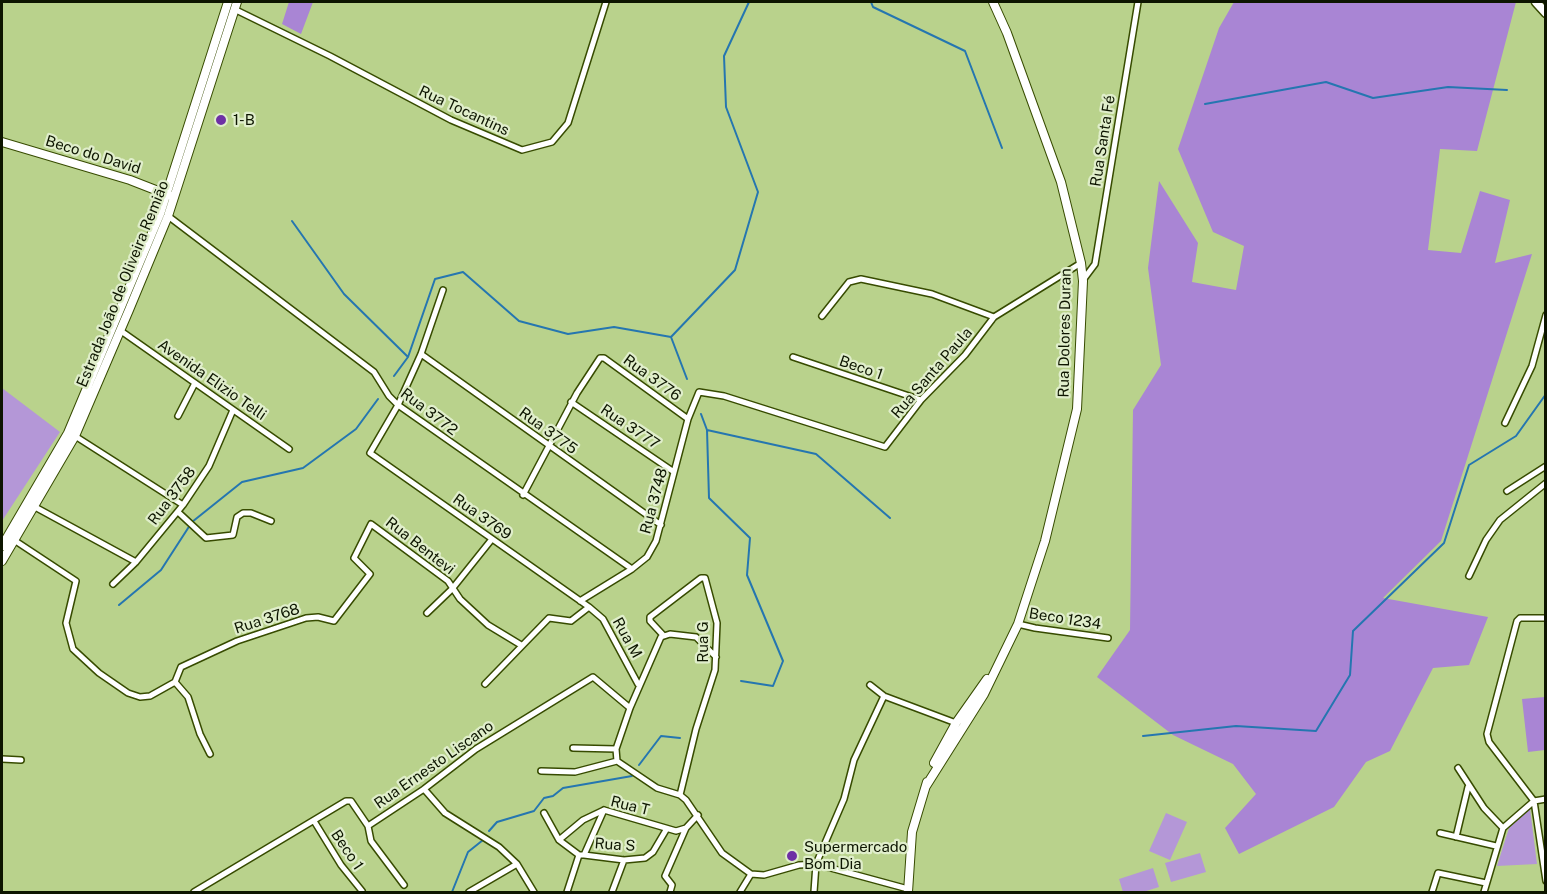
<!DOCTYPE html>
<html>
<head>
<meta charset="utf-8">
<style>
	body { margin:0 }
	#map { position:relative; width:1547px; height:894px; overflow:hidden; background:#b9d28c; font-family:"Public Sans",sans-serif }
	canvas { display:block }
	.frame { position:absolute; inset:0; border:3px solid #0d1500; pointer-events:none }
</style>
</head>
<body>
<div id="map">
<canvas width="1547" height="894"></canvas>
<div class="frame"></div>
</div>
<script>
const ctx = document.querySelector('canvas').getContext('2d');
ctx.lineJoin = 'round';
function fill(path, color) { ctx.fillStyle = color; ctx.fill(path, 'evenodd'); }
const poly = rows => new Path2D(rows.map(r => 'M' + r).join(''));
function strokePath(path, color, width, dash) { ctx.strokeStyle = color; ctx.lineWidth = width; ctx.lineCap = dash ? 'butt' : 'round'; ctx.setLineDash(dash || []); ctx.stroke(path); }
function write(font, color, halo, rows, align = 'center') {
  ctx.font = font + ' "Public Sans",sans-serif'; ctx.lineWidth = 4.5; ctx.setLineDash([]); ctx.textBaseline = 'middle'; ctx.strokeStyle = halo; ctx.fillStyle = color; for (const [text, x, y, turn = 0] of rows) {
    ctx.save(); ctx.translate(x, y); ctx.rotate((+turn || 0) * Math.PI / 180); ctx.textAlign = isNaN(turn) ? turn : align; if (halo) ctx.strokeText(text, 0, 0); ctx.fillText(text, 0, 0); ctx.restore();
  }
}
const green = poly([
	[2,388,60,432,2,521],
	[1530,809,1537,864,1497,866,1509,828],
	[1166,813,1187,822,1170,860,1149,851],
	[1200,853,1206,872,1171,882,1165,863],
	[1153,868,1159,887,1143,892,1123,892,1119,879]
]);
const forest = poly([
	[289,2,313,2,301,34,282,24],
	[1234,2,1516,2,1477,151,1440,149,1428,250,1461,253,1480,191,1510,200,1495,263,1532,254,1441,541,1383,598,1488,617,1469,665,1433,668,1390,751,1366,762,1334,807,1239,854,1225,828,1256,794,1233,764,1173,735,1097,677,1130,630,1133,410,1161,365,1148,268,1159,181,1198,243,1192,282,1236,290,1244,246,1213,232,1178,149,1219,28],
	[1545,697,1545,750,1528,752,1522,699]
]);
const stream = poly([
	[871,2,873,7,965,51,1002,148],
	[1205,104,1326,82,1373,98,1448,87,1507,90],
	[292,221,344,294,408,357],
	[394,376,408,357,435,279,463,272,519,321,568,334,614,327,671,337],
	[687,379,671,337,735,270,758,192,726,107,724,56,749,2],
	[701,414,707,430,709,498,750,538,747,575,783,661,773,686,741,681],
	[707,430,816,454,890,518],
	[119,605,161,570,192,522,242,482,303,468,356,429,378,399],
	[1143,736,1236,726,1316,731,1350,675,1353,631,1444,543,1469,465,1516,436,1546,394],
	[639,765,661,736,680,738],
	[489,831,497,822,534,811,544,798,553,796,563,788,632,776],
	[452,892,468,852,483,840]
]);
const street = poly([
	[234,9,330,56,451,120,522,150,552,142,568,123,606,2],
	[168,216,374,372,389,396,398,405,632,569],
	[1083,280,1095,264,1138,2],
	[443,290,421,354,398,405,370,453,589,607,571,621,549,618,485,684],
	[822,316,849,282,861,279,932,294,994,317],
	[121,331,289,449],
	[421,354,661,525],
	[793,357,921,400],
	[571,402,674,472],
	[178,416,195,383],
	[1505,423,1532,366,1546,315],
	[75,436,183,505],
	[1507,491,1546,466],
	[523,495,577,393,600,358,604,358,688,419],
	[35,507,136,562],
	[178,512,206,538,233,535,237,517,243,513,251,513,271,521],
	[14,540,76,581,66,623,73,649,99,673,128,693,140,697,150,696,175,682,188,697,200,734,210,754],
	[1469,576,1486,540,1500,520,1546,483],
	[113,584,136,562,183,505,209,466,233,410],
	[580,601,632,569,647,557,656,541,688,419,699,392,724,396,885,447,921,400,965,355,994,317,1081,263],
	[589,607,603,619,638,684],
	[427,613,452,589,492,539],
	[1546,618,1520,618,1517,621,1487,734,1489,742,1534,801,1546,881],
	[1018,624,1035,628,1108,638],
	[663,635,650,621,650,617,701,578,705,578,717,623,715,670,696,729,680,795],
	[175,682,181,667,237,641,306,618,318,617,334,621,370,574,354,558,371,524,448,581,460,599,488,625,521,645],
	[870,685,884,696,956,723],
	[573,748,616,749],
	[2,759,21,760],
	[617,761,657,788,680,795,686,800,722,853,751,874,764,875,799,865,816,864,908,889],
	[617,761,616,749,630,708,661,637,670,634,696,637,716,657],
	[1458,768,1484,808,1503,828],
	[541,771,575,772,617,761],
	[424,789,445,813,499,847,517,864,534,892],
	[544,813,559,840,579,855],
	[314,821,341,865,362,891],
	[368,826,371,841,404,885],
	[1440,833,1496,846],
	[1456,837,1468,787],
	[559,840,583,820,604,810,676,831,686,828,698,815],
	[584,855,624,860,645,858,653,852,666,830],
	[194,892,346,801,351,801,368,826,424,789,476,749,593,677,630,708],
	[469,892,517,864],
	[567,892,579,855,584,855,604,810],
	[612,892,624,860],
	[670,892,672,885,665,876,686,828],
	[740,892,751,874],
	[814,892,816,864,844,799,854,760,884,696],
	[1432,892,1438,873,1486,883],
	[1484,892,1503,828,1534,801,1546,799]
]);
const secondary = poly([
	[2,142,130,180,171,196],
	[2,546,68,433,160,214,228,2],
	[2,561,75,436,129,310,168,216,237,2],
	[934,763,956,723,987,679],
	[926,786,984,694,1018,624,1045,541,1077,409,1083,281,1081,263,1061,182,1007,33,993,2],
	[908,892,912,832,927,782]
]);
const primary = poly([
	[1536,2,1546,13]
]);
const markers = [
	[221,120,6,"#6e30a5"],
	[792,856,6,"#6e30a5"]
];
const streetNames = [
	["Rua Tocantins",464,111,25],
	["Rua Santa Fé",1103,141,-81],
	["Beco do David",93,155,17],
	["Estrada João de Oliveira Remião",123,284,-68],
	["Rua Dolores Duran",1065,333,-89],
	["Beco 1",861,368,19],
	["Rua Santa Paula",932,373,-49],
	["Rua 3776",652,378,36],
	["Avenida Elizio Telli",212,380,35],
	["Rua 3772",429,412,37],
	["Rua 3777",630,427,34],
	["Rua 3775",548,431,36],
	["Rua 3758",172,496,-53],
	["Rua 3748",654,501,-75],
	["Rua 3769",482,517,35],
	["Rua Bentevi",420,546,38],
	["Rua 3768",267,619,-18],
	["Beco 1234",1065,619,9],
	["Rua M",627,638,61],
	["Rua G",703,642,-90],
	["Rua Ernesto Liscano",434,765,-35],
	["Rua T",630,806,14],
	["Rua S",615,845,4],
	["Beco 1",347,850,56]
];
const poiNames = [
	["1-B",233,120],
	["Supermercado",804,847],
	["Bom Dia",804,864]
];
fill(green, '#b497d7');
fill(forest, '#a985d4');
strokePath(stream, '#2576b0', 2);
strokePath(street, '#374b00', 8);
strokePath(secondary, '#374b00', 10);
strokePath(primary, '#374b00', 11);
strokePath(street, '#fff', 5);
strokePath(secondary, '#fff', 8);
strokePath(primary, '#fff', 8);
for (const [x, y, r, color] of markers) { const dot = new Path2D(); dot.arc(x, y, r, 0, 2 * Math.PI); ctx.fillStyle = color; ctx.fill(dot); strokePath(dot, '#e0eecb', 2); }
write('15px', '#0d1500', '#e0eecb', streetNames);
write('15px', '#0d1500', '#e0eecb', poiNames, 'left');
</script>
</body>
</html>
